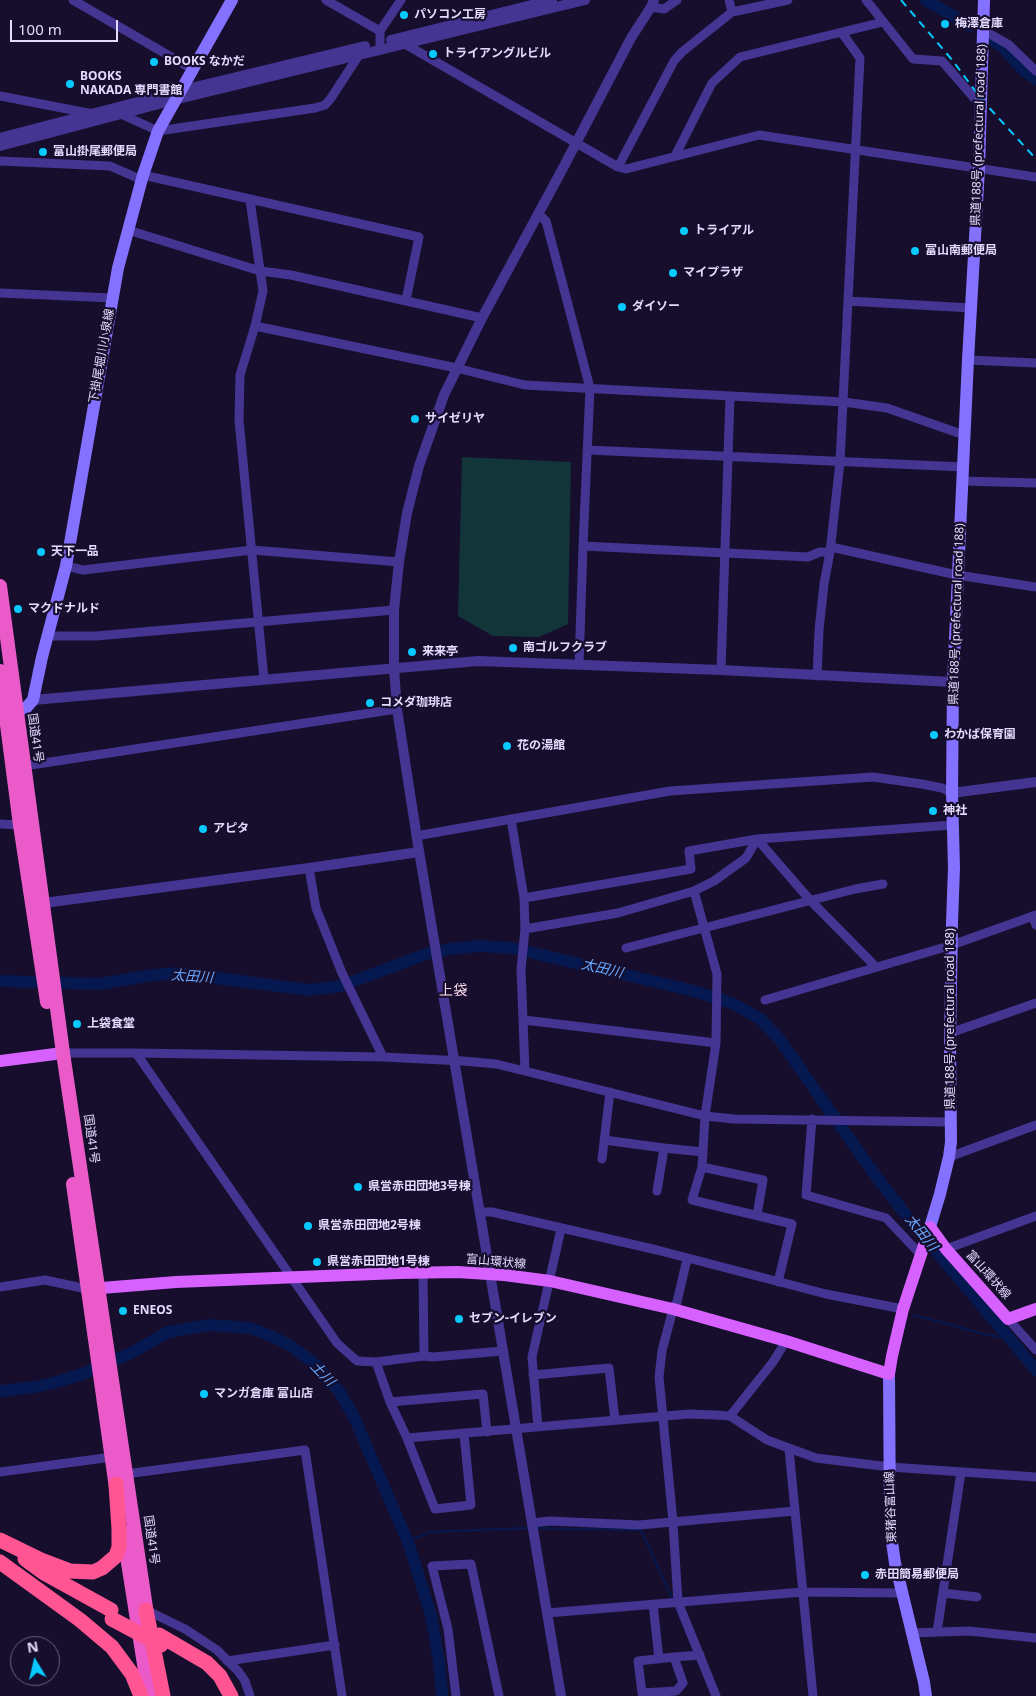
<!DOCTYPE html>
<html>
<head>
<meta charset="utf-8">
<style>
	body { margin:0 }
	#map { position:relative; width:1036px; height:1696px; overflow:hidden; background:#170e2d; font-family:"Noto Sans",sans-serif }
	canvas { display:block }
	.north { position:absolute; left:10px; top:1636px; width:50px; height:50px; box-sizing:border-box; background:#170e2d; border:1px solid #696081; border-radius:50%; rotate:351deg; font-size:14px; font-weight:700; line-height:20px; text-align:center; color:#e3daff }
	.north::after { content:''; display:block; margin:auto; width:18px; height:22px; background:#06caff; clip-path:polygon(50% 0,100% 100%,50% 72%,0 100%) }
	.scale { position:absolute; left:10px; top:20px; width:108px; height:22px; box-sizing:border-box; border:2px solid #e3daff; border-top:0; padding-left:6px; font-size:15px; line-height:18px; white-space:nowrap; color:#e3daff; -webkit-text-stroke:4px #170e2d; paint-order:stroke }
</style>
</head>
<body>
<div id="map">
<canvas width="1036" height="1696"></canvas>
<div class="north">N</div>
<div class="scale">100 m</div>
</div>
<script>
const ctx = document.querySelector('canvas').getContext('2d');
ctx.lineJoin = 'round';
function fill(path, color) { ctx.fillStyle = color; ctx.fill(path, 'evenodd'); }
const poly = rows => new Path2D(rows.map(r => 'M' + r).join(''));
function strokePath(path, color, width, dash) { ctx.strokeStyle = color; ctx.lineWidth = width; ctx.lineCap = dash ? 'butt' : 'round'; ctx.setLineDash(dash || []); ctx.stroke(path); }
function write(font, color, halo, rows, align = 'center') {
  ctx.font = font + ' "Noto Sans","Noto Sans JP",sans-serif'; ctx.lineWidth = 4.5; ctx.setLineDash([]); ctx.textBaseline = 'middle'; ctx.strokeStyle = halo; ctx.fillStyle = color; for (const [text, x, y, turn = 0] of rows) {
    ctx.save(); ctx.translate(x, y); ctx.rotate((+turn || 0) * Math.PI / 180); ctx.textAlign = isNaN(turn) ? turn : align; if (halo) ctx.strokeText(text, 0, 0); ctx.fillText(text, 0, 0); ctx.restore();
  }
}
const green = poly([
	[462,457,571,462,568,624,539,637,493,636,458,616]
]);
const stream = poly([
	[914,1315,984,1334,1011,1339],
	[535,1528,641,1530,673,1600],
	[408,1542,429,1532,528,1528],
	[677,1609,683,1626]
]);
const river = poly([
	[926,0,970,26],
	[995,42,1005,49,1022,69,1036,79],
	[0,981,100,984,146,976,178,973,309,990,341,986,426,954,450,949,479,946,512,948,694,991,734,1004,760,1019,780,1040,875,1175,909,1219,1036,1370],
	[0,1391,35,1387,57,1382,85,1373,131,1353,168,1332,209,1325,250,1328,271,1336,291,1346,315,1364,339,1391,354,1417,368,1450,408,1542,431,1615,439,1661,442,1696]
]);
const minor = poly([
	[73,0,192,69],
	[326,0,380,31],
	[729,0,732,12],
	[866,0,913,59,942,61,981,106],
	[651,7,664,9,677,0],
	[983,30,1009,45,1036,71],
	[405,44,618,167,626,169,759,135,1036,177],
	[380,50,380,31,401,0],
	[0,96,93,114],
	[123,115,158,131,315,108,325,105,331,98,359,55],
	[675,156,712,83,740,57,883,22],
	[0,161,110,166,142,180],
	[618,167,674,61,682,52,732,12,788,0],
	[143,175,419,237,406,300],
	[250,200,263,291,255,326,240,375,239,420,264,679],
	[538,214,546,221,590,388,583,546,579,665],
	[128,230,260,271,291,275,482,318],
	[0,293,112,298],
	[848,301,971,308],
	[255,326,452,367,525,385,844,402,887,408,964,435],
	[968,360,1036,363],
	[588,450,963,467],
	[962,481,1036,483],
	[583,546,808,557,820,552,830,552],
	[831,547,957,575,1036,587],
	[66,566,83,570,252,550,399,562],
	[48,636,96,636,394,610],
	[721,670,730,396],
	[817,676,819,630,824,584,830,552,840,462,860,58,842,33],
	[24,766,397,709],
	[511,819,524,898,525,929],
	[0,824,20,825],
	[416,836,670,791,873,777,922,784,942,788,952,793],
	[309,868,316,908,342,973,383,1057],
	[694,891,714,881,746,858,757,839,810,900,876,967],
	[524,898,691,869,689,851,757,839,953,825],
	[1032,916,1036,925],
	[626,948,855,889,883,884],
	[765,1000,952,945,1036,915],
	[524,1020,716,1043],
	[950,1033,1036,1003],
	[60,1053,136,1053,383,1057,463,1061,496,1064,525,1071,705,1116,734,1119,951,1122],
	[136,1053,337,1343,357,1361,376,1362,390,1402,407,1438,689,1414,716,1415,730,1416,767,1440,816,1458,890,1467,1036,1477],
	[525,1071,521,969,525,929,618,913,694,891,717,974,716,1043,705,1116,703,1152],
	[812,1119,806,1195,886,1218,921,1255],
	[604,1140,664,1148],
	[949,1157,1036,1125],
	[602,1159,610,1092],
	[657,1191,664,1148,703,1152,702,1167],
	[480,1212,492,1212,657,1250,826,1294,903,1309],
	[757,1215,763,1180,702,1167,692,1200,792,1224,778,1282],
	[946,1249,1036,1216],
	[687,1259,677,1302,673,1309,662,1351,659,1377,673,1522,678,1602,716,1696],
	[0,1287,45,1280,87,1289],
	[1008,1319,1036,1350],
	[424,1356,433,1357,503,1351],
	[376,1362,424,1356,423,1272],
	[533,1375,609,1368,615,1420],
	[390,1402,483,1394,487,1432],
	[730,1416,773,1362,786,1341],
	[538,1427,532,1357,561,1229],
	[407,1438,435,1509,471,1505,464,1434],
	[789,1449,813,1696],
	[0,1472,112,1457],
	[126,1474,305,1450,342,1696],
	[532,1523,550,1521,639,1525,795,1511],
	[943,1593,977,1597],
	[653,1604,659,1659],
	[146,1610,185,1629,217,1650,238,1671,245,1681,250,1696],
	[547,1613,803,1592,902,1593],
	[937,1632,961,1472],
	[911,1633,969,1631,1036,1638],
	[674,1657,683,1683,676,1691,642,1693,638,1661,674,1657,700,1655],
	[227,1661,335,1645],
	[456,1696,448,1629,432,1566,471,1564,499,1696]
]);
const tertiary = poly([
	[391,40,552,0],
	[0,138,191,88,365,46],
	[0,146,174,100,585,0],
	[33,700,478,661,721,670,953,682],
	[952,793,1036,782],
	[36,904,309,868,419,852],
	[561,1696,418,845,397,709,394,668,394,610,399,562,407,513,419,466,444,395,482,318,563,168,631,38,651,7,654,0]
]);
const secondary = poly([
	[8,711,26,708,33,700,42,657,66,566,118,268,143,175,158,131,232,0],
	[930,1227,940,1194,949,1157,951,1142,950,1044,952,923,954,868,952,793,953,682,968,360,979,168,984,0],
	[889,1374,890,1528,895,1563,924,1682,926,1696]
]);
const primary = poly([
	[0,1061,55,1054],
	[930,1227,946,1249,1008,1319,1036,1309],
	[89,1289,176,1282,399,1273,457,1272,504,1275,550,1281,673,1309,786,1341,889,1374,892,1356,903,1309,930,1227]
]);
const trunk = poly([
	[0,586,63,1053,148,1621],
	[0,671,20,825,47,1002],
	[73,1184,117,1495],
	[123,1531,149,1696]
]);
const motorway = poly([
	[0,1540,41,1560,70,1571,93,1572,102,1568,116,1556,119,1547,119,1529,116,1484],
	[25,1559,44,1573,111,1610],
	[0,1562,80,1620,112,1647,132,1674,141,1696],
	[146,1610,163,1696],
	[159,1635,207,1663,220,1676,231,1696]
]);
const rail = poly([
	[901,0,953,61,982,100,1036,159]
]);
const motorwayBridge = poly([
	[112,1619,161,1645]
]);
const markers = [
	[404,15,5,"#06caff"],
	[945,24,5,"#06caff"],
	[433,54,5,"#06caff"],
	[154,62,5,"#06caff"],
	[70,84,5,"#06caff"],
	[43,152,5,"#06caff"],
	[684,231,5,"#06caff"],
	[915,251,5,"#06caff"],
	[673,273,5,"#06caff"],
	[622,307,5,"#06caff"],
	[415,419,5,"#06caff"],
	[41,552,5,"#06caff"],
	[18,609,5,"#06caff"],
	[513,648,5,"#06caff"],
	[412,652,5,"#06caff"],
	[370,703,5,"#06caff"],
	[934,735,5,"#06caff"],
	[507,746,5,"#06caff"],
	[933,811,5,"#06caff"],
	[203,829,5,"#06caff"],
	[77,1024,5,"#06caff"],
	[358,1187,5,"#06caff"],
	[308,1226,5,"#06caff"],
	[317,1262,5,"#06caff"],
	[123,1311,5,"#06caff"],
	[459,1319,5,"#06caff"],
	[204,1394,5,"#06caff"],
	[865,1575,5,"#06caff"]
];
const poiNames = [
	["パソコン工房",414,15],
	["梅澤倉庫",955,24],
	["トライアングルビル",443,54],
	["BOOKS なかだ",164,62],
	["BOOKS",80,77],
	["NAKADA 専門書館",80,91],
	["富山掛尾郵便局",53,152],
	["トライアル",694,231],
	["富山南郵便局",925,251],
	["マイプラザ",683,273],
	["ダイソー",632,307],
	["サイゼリヤ",425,419],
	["天下一品",51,552],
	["マクドナルド",28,609],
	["南ゴルフクラブ",523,648],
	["来来亭",422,652],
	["コメダ珈琲店",380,703],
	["わかば保育園",944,735],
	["花の湯館",517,746],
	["神社",943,811],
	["アピタ",213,829],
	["上袋食堂",87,1024],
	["県営赤田団地3号棟",368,1187],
	["県営赤田団地2号棟",318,1226],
	["県営赤田団地1号棟",327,1262],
	["ENEOS",133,1311],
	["セブン-イレブン",469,1319],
	["マンガ倉庫 富山店",214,1394],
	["赤田簡易郵便局",875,1575]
];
const streetNames = [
	["県道188号 (prefectural road 188)",979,135,-88],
	["下掛尾堀川小泉線",102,356,-80],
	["県道188号 (prefectural road 188)",957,614,-88],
	["国道41号",35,738,82],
	["県道188号 (prefectural road 188)",951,1019,-90],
	["国道41号",91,1139,82],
	["富山環状線",496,1262,5],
	["富山環状線",988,1275,48],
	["東猪谷富山線",891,1507,-92],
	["国道41号",151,1540,82]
];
const waterNames = [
	["太田川",602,969,13],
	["太田川",192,977,4],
	["太田川",921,1233,51],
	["土川",322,1374,46]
];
const neighbourhoodNames = [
	["上袋",453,991]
];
fill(green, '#113538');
strokePath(stream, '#05184f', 2);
strokePath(river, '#05184f', 12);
strokePath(minor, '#433591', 9);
strokePath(tertiary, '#433591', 10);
strokePath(secondary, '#8571ff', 12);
strokePath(primary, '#d661ff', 12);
strokePath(trunk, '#ea5bc9', 14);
strokePath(motorway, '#ff5593', 15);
strokePath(rail, '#06caff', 2, [8, 6]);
strokePath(motorwayBridge, '#ff5593', 15);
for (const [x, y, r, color] of markers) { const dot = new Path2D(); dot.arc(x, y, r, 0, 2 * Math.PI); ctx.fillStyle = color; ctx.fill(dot); strokePath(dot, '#170e2d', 2); }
write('bold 12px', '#e3daff', '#170e2d', poiNames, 'left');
write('12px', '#e3daff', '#170e2d', streetNames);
write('italic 14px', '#68a8ff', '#170e2d', waterNames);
write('14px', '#ffdcee', '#170e2d', neighbourhoodNames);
</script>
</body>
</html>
